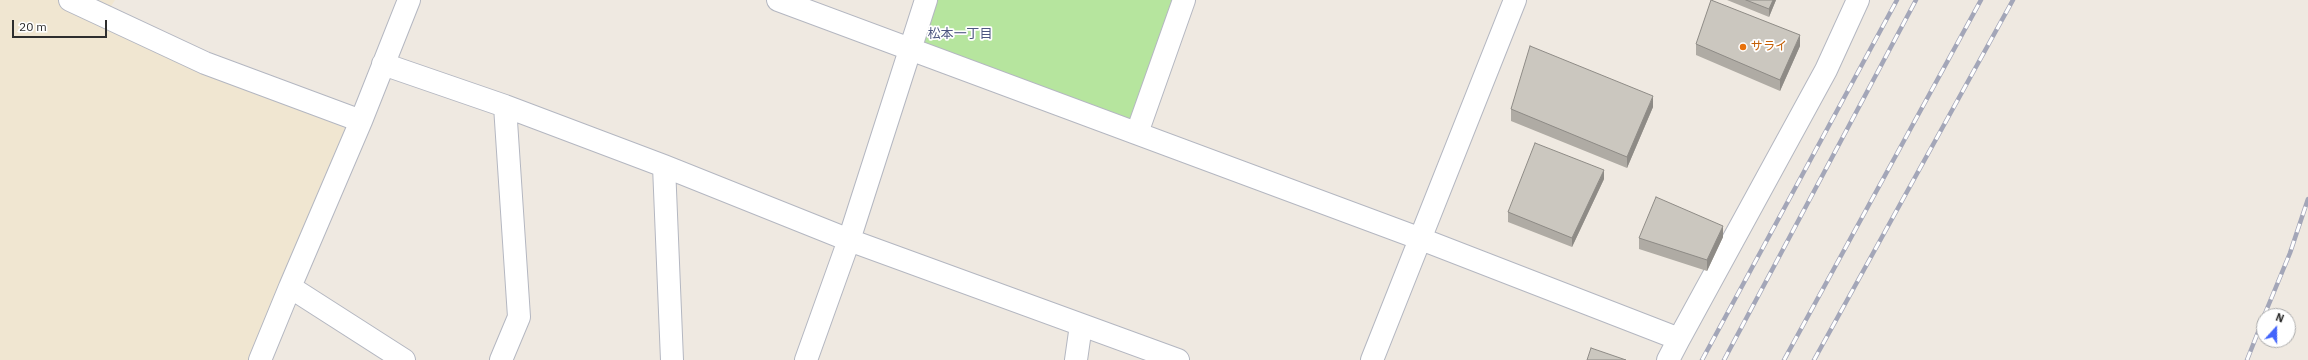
<!DOCTYPE html>
<html>
<head>
<meta charset="utf-8">
<style>
	body { margin:0 }
	#map { position:relative; width:2308px; height:360px; overflow:hidden; background:#efe9e1; font-family:"IBM Plex Sans",sans-serif }
	canvas { display:block }
	.north { position:absolute; left:2256px; top:308px; width:40px; height:40px; box-sizing:border-box; background:#fff; border:1px solid #ababab; border-radius:50%; rotate:21deg; font-size:11px; font-weight:700; line-height:16px; text-align:center; color:#2e2e2e }
	.north::after { content:''; display:block; margin:auto; width:14px; height:18px; background:#4264fb; clip-path:polygon(50% 0,100% 100%,50% 72%,0 100%) }
	.scale { position:absolute; left:12px; top:20px; width:95px; height:18px; box-sizing:border-box; border:2px solid #2e2e2e; border-top:0; padding-left:5px; font-size:12px; line-height:14px; white-space:nowrap; color:#2e2e2e; -webkit-text-stroke:3px #fff; paint-order:stroke }
</style>
</head>
<body>
<div id="map">
<canvas width="2308" height="360"></canvas>
<div class="north">N</div>
<div class="scale">20 m</div>
</div>
<script>
const ctx = document.querySelector('canvas').getContext('2d');
ctx.lineJoin = 'round';
function fill(path, color) { ctx.fillStyle = color; ctx.fill(path, 'evenodd'); }
const poly = rows => new Path2D(rows.map(r => 'M' + r).join(''));
function strokePath(path, color, width, dash) { ctx.strokeStyle = color; ctx.lineWidth = width; ctx.lineCap = dash ? 'butt' : 'round'; ctx.setLineDash(dash || []); ctx.stroke(path); }
function write(font, color, halo, rows, align = 'center') {
  ctx.font = font + ' "IBM Plex Sans","Noto Sans JP",sans-serif'; ctx.lineWidth = 3.5; ctx.setLineDash([]); ctx.textBaseline = 'middle'; ctx.strokeStyle = halo; ctx.fillStyle = color; for (const [text, x, y, turn = 0] of rows) {
    ctx.save(); ctx.translate(x, y); ctx.rotate((+turn || 0) * Math.PI / 180); ctx.textAlign = isNaN(turn) ? turn : align; if (halo) ctx.strokeText(text, 0, 0); ctx.fillText(text, 0, 0); ctx.restore();
  }
}
const education = poly([
	[0,0,115,0,101,22,347,129,248,360,0,360]
]);
const green = poly([
	[926,0,1184,0,1137,133,908,50]
]);
const minor = poly([
	[70,0,205,63,361,121],
	[778,0,1421,239,1679,339,1826,70,1858,0],
	[383,64,505,106,664,166,849,240,1178,360],
	[1137,133,1184,0],
	[664,166,672,360],
	[260,360,290,287],
	[404,360,290,287,361,121,409,0],
	[501,360,519,317,505,106],
	[806,360,849,240,926,0],
	[1076,360,1081,325],
	[1372,360,1515,0],
	[1668,360,1679,339]
]);
const rail = poly([
	[2264,316,2290,253,2308,199],
	[1702,360,1897,0],
	[1724,360,1916,0],
	[1784,360,1981,0],
	[1814,360,2013,0],
	[2247,360,2264,317]
]);
const wall = poly([
	[1727,0,1776,0,1769,17],
	[1696,44,1800,46,1780,91,1696,55],
	[1653,107,1627,168,1511,121,1511,109],
	[1604,179,1572,247,1508,222,1508,212],
	[1723,237,1707,271,1639,249,1639,238]
]);
const shadedWall = poly([
	[1773,0,1776,0,1769,17,1769,9],
	[1800,35,1800,46,1780,91,1780,80],
	[1653,96,1653,107,1627,168,1627,157],
	[1604,170,1604,179,1572,247,1572,238],
	[1723,226,1723,237,1707,271,1707,260]
]);
const building = poly([
	[1711,0,1800,35,1780,80,1696,44,1711,0],
	[1746,0,1773,0,1769,9,1746,0],
	[1530,46,1653,96,1627,157,1511,109,1530,46],
	[1535,143,1604,170,1572,238,1508,212,1535,143],
	[1656,197,1723,226,1707,260,1639,238,1656,197],
	[1591,348,1626,360,1587,360,1591,348]
]);
const markers = [
	[1743,47,4,"#e8710a"]
];
const foodNames = [
	["サライ",1751,47]
];
const neighbourhoodNames = [
	["松本一丁目",960,34]
];
fill(education, '#f0e6d1');
fill(green, '#b6e59e');
strokePath(minor, '#b4b7c1', 24);
strokePath(minor, '#fff', 22);
strokePath(rail, '#a3a6b8', 4.5);
strokePath(rail, '#fff', 3, [9]);
fill(wall, '#afaba4');
fill(shadedWall, '#8e8b86');
fill(building, '#cbc7bf');
strokePath(building, '#8e8b86', 1);
for (const [x, y, r, color] of markers) { const dot = new Path2D(); dot.arc(x, y, r, 0, 2 * Math.PI); ctx.fillStyle = color; ctx.fill(dot); strokePath(dot, '#fff', 1.5); }
write('12px', '#c56008', '#fff', foodNames, 'left');
write('13px', '#4d5680', '#fff', neighbourhoodNames);
</script>
</body>
</html>
